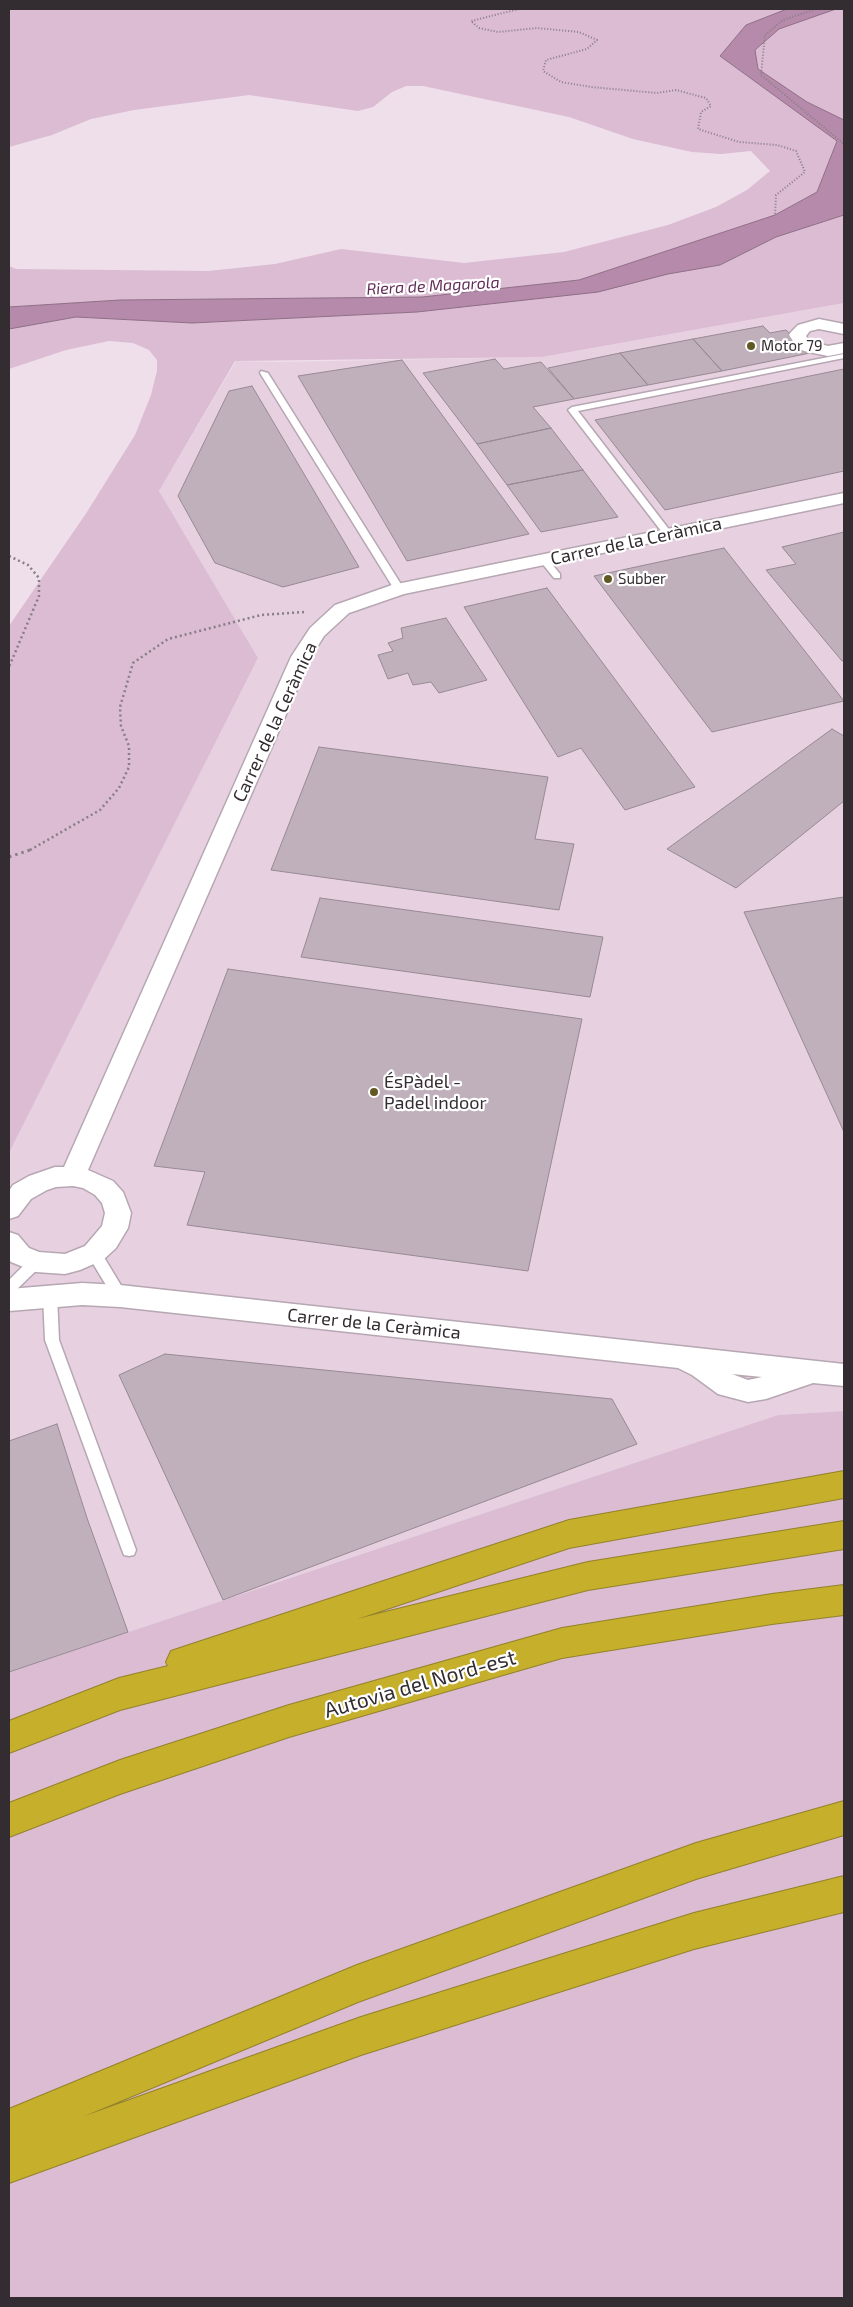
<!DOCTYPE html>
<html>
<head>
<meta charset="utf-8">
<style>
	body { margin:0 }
	#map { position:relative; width:853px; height:2307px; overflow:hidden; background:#eedfea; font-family:"Exo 2",sans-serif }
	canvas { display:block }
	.frame { position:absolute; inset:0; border:10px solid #332d31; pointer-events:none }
</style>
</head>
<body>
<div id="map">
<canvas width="853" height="2307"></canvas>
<div class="frame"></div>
</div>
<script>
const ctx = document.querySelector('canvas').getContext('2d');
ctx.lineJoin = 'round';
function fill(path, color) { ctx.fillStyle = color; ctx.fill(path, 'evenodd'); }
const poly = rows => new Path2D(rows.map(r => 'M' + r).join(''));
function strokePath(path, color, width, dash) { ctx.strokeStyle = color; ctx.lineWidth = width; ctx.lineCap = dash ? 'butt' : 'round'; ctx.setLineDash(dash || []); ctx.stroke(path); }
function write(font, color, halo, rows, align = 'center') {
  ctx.font = font + ' "Exo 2",sans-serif'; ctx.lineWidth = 4.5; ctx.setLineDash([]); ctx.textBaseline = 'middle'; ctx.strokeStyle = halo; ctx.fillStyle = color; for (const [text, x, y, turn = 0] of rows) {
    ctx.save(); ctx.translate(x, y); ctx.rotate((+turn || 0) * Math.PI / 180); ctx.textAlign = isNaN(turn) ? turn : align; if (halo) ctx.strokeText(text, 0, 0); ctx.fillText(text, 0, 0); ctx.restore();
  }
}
const built = poly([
	[844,303,844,1411,778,1415,9,1672,9,1153,258,658,159,491,236,361,278,362,542,357]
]);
const green = poly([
	[9,9,787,9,746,25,720,56,837,141,817,192,775,215,579,280,422,297,120,300,9,307,9,266,16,269,208,271,275,264,341,249,464,263,564,252,668,225,716,207,747,190,770,171,751,151,721,154,692,152,633,139,569,117,423,86,406,86,392,92,373,107,358,111,249,95,134,110,91,119,52,135,9,147],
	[836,9,844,9,844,120,807,102,758,69,755,50,779,29],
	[844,215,844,303,542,357,235,361,159,491,258,658,9,1153,9,626,87,512,135,435,151,395,157,371,157,360,149,350,133,343,109,341,66,350,9,369,9,329,76,317,192,323,417,312,507,301,720,265,776,237],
	[844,1411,844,2298,9,2298,9,1672,778,1415]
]);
const water = poly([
	[787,9,836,9,779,29,755,50,758,69,807,102,844,120,844,215,776,237,720,265,668,274,598,292,417,312,192,323,76,317,9,329,9,307,120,300,422,297,579,280,775,215,817,192,837,141,720,56,746,25,787,9]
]);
const building = poly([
	[763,326,770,333,786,330,810,353,722,371,693,339,763,326],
	[693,339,722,371,648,385,620,353,693,339],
	[620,353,648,385,574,399,548,368,620,353],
	[495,359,504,369,541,362,574,399,533,407,551,428,477,444,423,373,495,359],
	[402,360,529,534,407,561,298,376,402,360],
	[844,369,844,471,665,510,595,420,844,369],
	[252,386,359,567,283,587,215,563,178,496,229,391,252,386],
	[551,428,583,470,507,485,477,444,551,428],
	[583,470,618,517,541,532,507,485,583,470],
	[844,532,844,660,842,661,766,570,796,564,782,547,844,532],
	[724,548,844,701,712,732,594,576,724,548],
	[547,588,695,787,625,810,581,748,558,757,464,607,547,588],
	[446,618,487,680,439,693,431,682,413,685,408,673,388,679,378,655,393,651,388,643,403,638,401,628,446,618],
	[832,729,844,736,844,801,736,888,667,849,832,729],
	[319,747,548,777,535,839,574,844,559,910,271,870,319,747],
	[844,897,844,1132,744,912,844,897],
	[320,898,603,937,590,997,301,957,320,898],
	[228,969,582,1019,528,1271,187,1225,205,1172,154,1166,228,969],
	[165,1354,612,1399,637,1444,223,1600,119,1375,165,1354],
	[57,1424,87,1518,128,1632,9,1672,9,1441,57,1424]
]);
const pathFar2 = poly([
	[519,9,471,21,479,28,498,32,537,28,579,32,597,40,587,49,546,60,543,71,561,82,591,87,657,93,676,90,706,98,711,106,701,112,698,129,739,142,777,145,796,151,805,172,776,195,775,215],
	[816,9,783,20,765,35,761,75,844,144]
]);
const pathFar1 = poly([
	[9,556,28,565,39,578,39,596,9,667],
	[30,850,100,810,119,788,129,767,129,746,121,726,120,707,133,663,168,639,261,615,304,612]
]);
const path = poly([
	[9,857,33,849]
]);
const service = poly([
	[844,354,844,358,578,411,671,532,673,534,668,537,665,536,568,410,572,407,844,354],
	[261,371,268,373,404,589,402,591,399,592,394,589,260,373,261,371],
	[544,557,547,558,560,574,560,578,554,578,541,562,541,558,544,557],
	[94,1248,99,1249,125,1292,127,1296,125,1300,115,1300,89,1257,87,1253,89,1249,94,1248],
	[36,1257,41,1258,43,1262,41,1266,14,1292,9,1293,9,1280,31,1258,36,1257],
	[50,1290,55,1291,57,1295,59,1340,136,1550,134,1555,129,1556,124,1555,122,1550,45,1340,43,1295,45,1291,50,1290]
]);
const minor = poly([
	[819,319,844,324,844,334,819,329,810,331,806,336,809,341,828,346,844,343,844,353,828,356,804,351,797,347,789,335,791,332,798,325,819,319],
	[844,493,844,503,404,594,349,613,324,636,311,657,88,1170,113,1181,123,1192,131,1213,128,1228,116,1248,103,1260,80,1270,65,1274,36,1272,11,1262,9,1260,9,1232,18,1235,29,1248,39,1252,65,1254,85,1246,102,1226,105,1213,102,1203,95,1195,83,1188,73,1186,56,1187,47,1190,31,1199,18,1216,9,1219,9,1191,13,1185,29,1176,55,1167,64,1167,291,657,310,628,335,605,392,585,844,493],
	[82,1283,120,1285,844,1364,844,1386,813,1383,766,1399,748,1402,718,1394,692,1375,678,1368,120,1307,82,1305,9,1311,9,1289,82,1283],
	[732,1374,762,1377,748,1380,732,1374]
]);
const motorway = poly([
	[844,1471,844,1498,569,1548,357,1619,588,1562,844,1521,844,1549,588,1590,120,1710,9,1753,9,1721,119,1678,168,1666,166,1662,171,1651,183,1647,569,1520,844,1471],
	[844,1585,844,1615,772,1624,562,1658,289,1737,120,1794,9,1837,9,1803,120,1760,289,1705,562,1628,772,1594,844,1585],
	[844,1801,844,1835,696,1879,358,2002,82,2117,361,2017,694,1913,844,1876,844,1912,694,1949,361,2055,9,2183,9,2109,357,1965,696,1843,844,1801]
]);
const markers = [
	[751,346,5,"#615824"],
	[608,579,5,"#615824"],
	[374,1092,5,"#615824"]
];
const farPoinames = [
	["Motor 79",761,346],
	["Subber",618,579]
];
const farWaternames = [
	["Riera de Magarola",433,286,-3]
];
const streetNames = [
	["Carrer de la Ceràmica",636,541,-12],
	["Carrer de la Ceràmica",275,722,-65],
	["Carrer de la Ceràmica",374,1324,6]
];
const poiNames = [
	["ÉsPàdel -",384,1082],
	["Padel indoor",384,1103]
];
const nearStreetnames = [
	["Autovia del Nord-est",420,1684,-16]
];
fill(built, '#e7d1e1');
fill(green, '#dbbcd3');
fill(water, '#b58aaa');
strokePath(water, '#8e6e86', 1);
fill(building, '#bfb0bb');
strokePath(building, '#988a94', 1);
strokePath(service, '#b6a7b2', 3);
strokePath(minor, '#b6a7b2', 3);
strokePath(motorway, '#93822c', 2);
strokePath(pathFar2, '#887e85', 2, [1, 2]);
strokePath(pathFar1, '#887e85', 2.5, [2, 3]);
strokePath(path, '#887e85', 3, [2.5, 4]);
fill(service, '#fff');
fill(minor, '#fff');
fill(motorway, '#c6af2a');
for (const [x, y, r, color] of markers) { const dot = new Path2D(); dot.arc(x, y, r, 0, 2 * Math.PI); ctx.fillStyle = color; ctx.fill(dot); strokePath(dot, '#fff', 2); }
write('15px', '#332d31', '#fff', farPoinames, 'left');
write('italic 16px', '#632d58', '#fff', farWaternames);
write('18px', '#332d31', '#fff', streetNames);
write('18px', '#332d31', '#fff', poiNames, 'left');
write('21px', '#332d31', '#fff', nearStreetnames);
</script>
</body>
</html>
